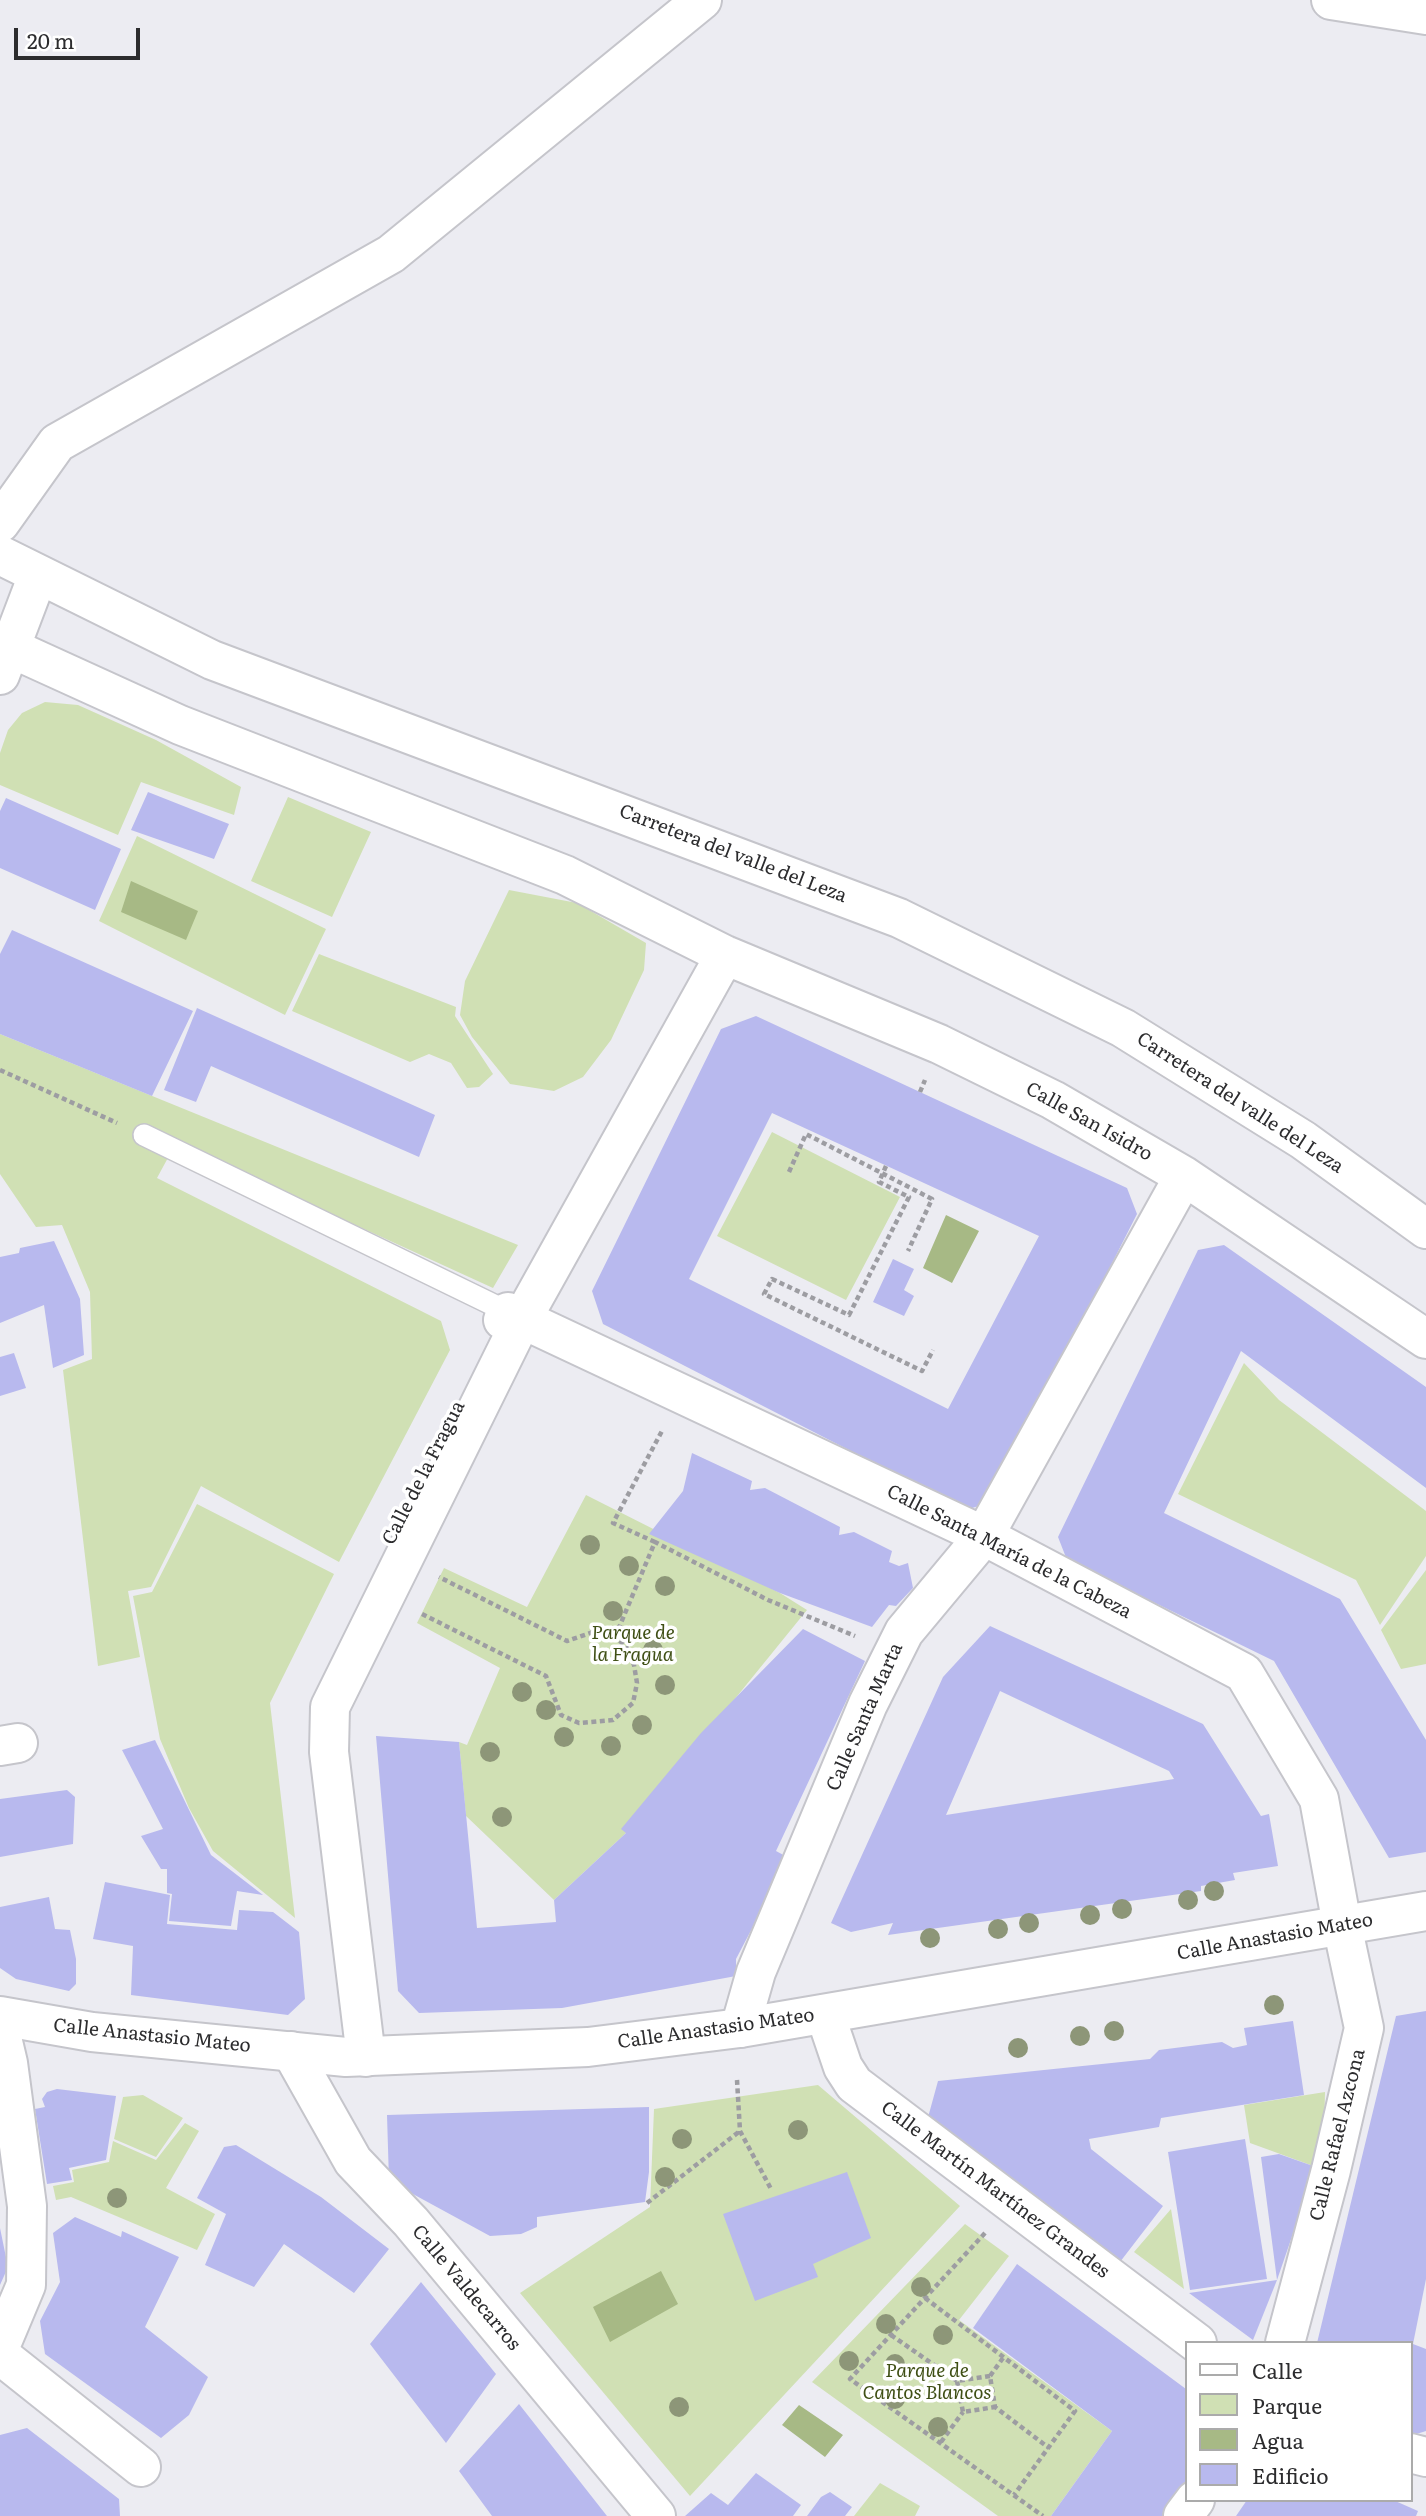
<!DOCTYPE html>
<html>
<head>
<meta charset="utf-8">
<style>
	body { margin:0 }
	#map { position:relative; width:1426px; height:2516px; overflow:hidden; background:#ececf2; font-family:Literata,serif }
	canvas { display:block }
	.legend { position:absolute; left:1185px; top:2341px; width:228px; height:161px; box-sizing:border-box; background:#fff; border:2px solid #ababab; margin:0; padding:9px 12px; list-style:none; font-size:21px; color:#2c2c2e }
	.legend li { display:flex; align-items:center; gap:14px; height:35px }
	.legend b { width:35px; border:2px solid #ababab }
	.scale { position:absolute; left:14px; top:28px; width:126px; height:32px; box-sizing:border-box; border:4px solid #2c2c2e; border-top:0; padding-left:9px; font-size:21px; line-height:24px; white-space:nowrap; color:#2c2c2e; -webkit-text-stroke:5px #fff; paint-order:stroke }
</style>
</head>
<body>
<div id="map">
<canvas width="1426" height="2516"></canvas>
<ul class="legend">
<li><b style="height:9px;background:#fff"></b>Calle</li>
<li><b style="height:19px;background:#d0e0b4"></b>Parque</li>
<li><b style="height:19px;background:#a7b985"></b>Agua</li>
<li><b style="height:19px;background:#b8b9ee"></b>Edificio</li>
</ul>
<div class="scale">20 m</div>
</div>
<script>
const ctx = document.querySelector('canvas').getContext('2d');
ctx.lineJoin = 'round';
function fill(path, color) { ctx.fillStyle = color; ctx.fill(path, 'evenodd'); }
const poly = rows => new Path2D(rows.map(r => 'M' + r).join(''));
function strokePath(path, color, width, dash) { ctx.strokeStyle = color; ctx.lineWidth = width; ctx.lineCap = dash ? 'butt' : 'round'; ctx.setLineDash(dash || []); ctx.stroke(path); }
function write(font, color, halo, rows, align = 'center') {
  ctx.font = font + ' Literata,serif'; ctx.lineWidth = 7; ctx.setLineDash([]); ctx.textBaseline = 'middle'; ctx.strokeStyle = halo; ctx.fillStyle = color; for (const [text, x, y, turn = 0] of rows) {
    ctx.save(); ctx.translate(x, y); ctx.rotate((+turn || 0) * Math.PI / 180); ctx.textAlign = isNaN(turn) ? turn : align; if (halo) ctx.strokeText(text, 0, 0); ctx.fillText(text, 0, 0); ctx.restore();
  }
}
const green = poly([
	[45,702,78,705,156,740,241,787,234,815,141,782,118,835,0,785,0,753,8,730,22,713],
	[288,797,371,832,332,917,251,881],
	[137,836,326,929,285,1015,99,921],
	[509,890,577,903,646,943,644,970,611,1040,583,1077,554,1091,510,1084,472,1037,460,1015,465,981],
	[319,954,456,1007,455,1016,493,1074,479,1087,467,1088,451,1063,429,1054,410,1062,292,1011],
	[0,1034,518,1245,493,1288,176,1143,157,1178,441,1321,450,1350,339,1562,201,1486,151,1587,128,1591,140,1657,98,1666,63,1370,92,1359,90,1292,62,1225,36,1227,0,1174],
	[772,1132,900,1197,846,1300,717,1236],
	[1244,1363,1279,1400,1426,1511,1426,1556,1380,1625,1356,1580,1178,1494],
	[586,1495,780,1593,807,1610,626,1833,554,1900,466,1816,459,1742,467,1745,500,1668,417,1623,444,1568,527,1607],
	[197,1504,334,1574,270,1703,295,1918,213,1851,189,1808,160,1739,133,1596,152,1592],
	[1426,1570,1426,1664,1401,1669,1381,1630],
	[818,2085,960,2206,690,2496,520,2293,650,2207,654,2109],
	[1325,2092,1324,2134,1316,2167,1250,2143,1244,2105],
	[143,2095,183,2118,156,2157,114,2139,123,2097],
	[185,2123,199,2131,166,2188,215,2214,197,2250,71,2197,56,2200,53,2186,74,2182,72,2170,109,2162,113,2141,156,2160],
	[1171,2209,1184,2289,1134,2252],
	[965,2224,1009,2256,959,2320,1112,2431,1051,2516,998,2516,812,2382],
	[880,2483,920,2506,915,2516,854,2516]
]);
const water = poly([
	[131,881,198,911,186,940,121,912],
	[946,1215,979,1231,952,1283,923,1268],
	[661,2271,678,2304,610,2342,593,2307],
	[799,2405,843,2435,825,2457,782,2425]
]);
const building = poly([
	[148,792,229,824,214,859,131,830],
	[6,798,121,849,95,910,0,868,0,811],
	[12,930,193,1011,152,1096,0,1034,0,954],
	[197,1008,435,1115,419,1157,211,1066,196,1102,164,1090],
	[756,1016,1127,1188,1137,1214,991,1502,966,1510,603,1324,592,1291,721,1029],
	[772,1113,1039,1236,948,1409,689,1279],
	[54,1241,80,1299,84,1355,53,1368,44,1305,0,1323,0,1257,19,1253,20,1248],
	[1224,1245,1426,1387,1426,1488,1241,1351,1164,1513,1340,1599,1426,1740,1426,1852,1389,1858,1274,1661,1067,1560,1058,1537,1198,1250],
	[893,1259,914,1269,904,1290,914,1296,904,1316,873,1302],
	[14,1353,26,1388,0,1396,0,1357],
	[692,1453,752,1481,750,1490,765,1488,840,1527,839,1535,854,1532,892,1551,889,1562,899,1566,908,1563,913,1588,896,1606,889,1605,872,1627,780,1593,649,1534,683,1491],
	[990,1626,1203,1724,1261,1816,1269,1814,1278,1866,1233,1873,1235,1880,1201,1886,1201,1891,888,1935,893,1923,851,1932,831,1923,943,1677],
	[1000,1691,1169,1771,1174,1779,946,1815],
	[803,1629,865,1661,776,1851,789,1858,736,1959,736,1976,562,2008,419,2013,398,1991,376,1736,459,1742,477,1928,556,1922,554,1900,626,1833,621,1829,701,1733],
	[155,1740,211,1855,263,1895,237,1891,231,1926,169,1921,172,1894,167,1893,167,1869,161,1869,141,1836,163,1829,122,1750],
	[67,1790,75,1797,73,1844,0,1857,0,1799],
	[105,1882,170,1895,167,1924,237,1930,239,1910,273,1912,299,1932,305,1999,288,2015,131,1995,133,1946,93,1939],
	[49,1897,55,1929,70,1930,76,1959,76,1984,69,1991,16,1979,0,1968,0,1907],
	[1426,2011,1426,2279,1413,2344,1426,2349,1426,2431,1410,2436,1410,2343,1317,2343,1396,2016],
	[1293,2021,1304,2095,1161,2118,1159,2127,1089,2139,1091,2149,1163,2206,1120,2262,927,2121,938,2081,1150,2059,1159,2050,1222,2042,1233,2048,1247,2045,1244,2028],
	[57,2089,116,2096,106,2160,69,2168,72,2180,47,2184,35,2109,45,2107,42,2099,47,2092],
	[649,2107,649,2172,645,2202,537,2217,537,2227,521,2234,490,2236,389,2181,387,2115],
	[1245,2139,1267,2279,1190,2290,1168,2152],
	[236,2145,321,2197,389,2249,354,2293,284,2244,254,2287,205,2265,226,2214,197,2198,224,2147],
	[1279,2154,1316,2167,1277,2280,1261,2157],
	[847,2172,871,2238,813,2264,818,2277,755,2301,723,2214],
	[75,2217,121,2237,122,2231,179,2257,145,2327,208,2377,189,2415,161,2438,45,2354,40,2321,60,2282,53,2233],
	[0,2228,8,2267,0,2285],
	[1017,2264,1186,2389,1186,2486,1164,2516,1051,2516,1112,2431,973,2328],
	[1277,2280,1253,2340,1189,2293],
	[421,2282,496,2374,446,2443,370,2344],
	[519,2404,607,2516,492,2516,459,2471],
	[27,2428,119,2499,120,2516,0,2516,0,2435],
	[756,2473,801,2505,793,2516,685,2516,711,2493,728,2505],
	[830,2492,852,2507,845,2516,807,2516,821,2497],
	[1247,2500,1393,2500,1418,2511,1416,2516,1236,2516]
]);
const path = poly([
	[0,1070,117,1123],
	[920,1092,925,1080],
	[886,1166,879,1182,909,1197,849,1315,772,1279,764,1294,922,1371,933,1350],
	[789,1172,806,1134,932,1199,908,1251],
	[655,1542,613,1523,663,1429],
	[422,1614,546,1676,561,1715,579,1723,613,1720,633,1703,637,1683,634,1665,626,1646,615,1637,596,1631,567,1641,439,1577],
	[615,1637,655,1542,768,1600,855,1636],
	[737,2080,740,2131,771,2189],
	[647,2203,740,2131],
	[985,2233,850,2379,1043,2516],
	[925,2298,1075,2411,1014,2495],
	[891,2335,957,2381],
	[1003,2358,990,2376,995,2407,1049,2448],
	[990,2376,957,2381,963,2412,995,2407],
	[941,2442,963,2412]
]);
const service = poly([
	[144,1135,508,1312]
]);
const minor = poly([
	[1331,0,1426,15],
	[0,523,57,443,391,254,702,0],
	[0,643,180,725,565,875,725,955,939,1044,1053,1100,1184,1176,1426,1339],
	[0,675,38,575],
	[503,1320,508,1312,522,1319,725,955],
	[0,1746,18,1743],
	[825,2014,843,2067,854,2084,1197,2343],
	[740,2028,756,1972,868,1704,904,1632,984,1536,1184,1176],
	[0,2029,8,2063,27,2206,26,2285,0,2347],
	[291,2051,353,2161,411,2222,656,2516],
	[366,2057,329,1752,330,1707,522,1319,984,1536,1244,1673,1319,1799,1342,1925,1364,2028,1331,2170,1285,2343],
	[0,2355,141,2467],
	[1410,2453,1426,2457],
	[1183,2516,1195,2500]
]);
const secondary = poly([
	[0,555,212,660,899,918,1123,1028,1303,1140,1426,1229],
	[0,2016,92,2032,346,2057,588,2047,740,2028,1426,1911]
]);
const trees = [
	[590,1545],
	[629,1566],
	[665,1586],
	[613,1611],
	[653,1650],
	[665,1685],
	[522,1692],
	[546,1710],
	[642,1725],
	[564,1737],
	[611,1746],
	[490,1752],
	[502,1817],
	[1214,1891],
	[1188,1900],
	[1122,1909],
	[1090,1915],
	[1029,1923],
	[998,1929],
	[930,1938],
	[1274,2005],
	[1114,2031],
	[1080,2036],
	[1018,2048],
	[798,2130],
	[682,2139],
	[665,2177],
	[117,2198],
	[921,2287],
	[886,2324],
	[943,2335],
	[849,2361],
	[895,2364],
	[895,2399],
	[679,2407],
	[938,2427]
];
const streetNames = [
	["Carretera del valle del Leza",733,854,21],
	["Carretera del valle del Leza",1240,1103,33],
	["Calle San Isidro",1089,1122,29],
	["Calle de la Fragua",424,1473,-63],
	["Calle Santa María de la Cabeza",1009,1552,27],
	["Calle Santa Marta",865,1717,-66],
	["Calle Anastasio Mateo",1275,1937,-10],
	["Calle Anastasio Mateo",716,2029,-8],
	["Calle Anastasio Mateo",152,2036,6],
	["Calle Rafael Azcona",1338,2135,-76],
	["Calle Martín Martínez Grandes",995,2190,37],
	["Calle Valdecarros",466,2288,50]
];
const parkNames = [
	["Parque de",633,1633],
	["la Fragua",633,1655],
	["Parque de",927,2371],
	["Cantos Blancos",927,2393]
];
fill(green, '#d0e0b4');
fill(water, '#a7b985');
fill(building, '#b8b9ee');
strokePath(service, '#c5c5cb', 24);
strokePath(minor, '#c5c5cb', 42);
strokePath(secondary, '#c5c5cb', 42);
strokePath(path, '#9d9da2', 4.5, [5, 3.5]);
strokePath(service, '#fff', 21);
strokePath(minor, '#fff', 38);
strokePath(secondary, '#fff', 38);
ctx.fillStyle = '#8d9678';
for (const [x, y] of trees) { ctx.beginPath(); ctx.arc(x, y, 10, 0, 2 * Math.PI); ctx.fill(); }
write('19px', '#2c2c2e', '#fff', streetNames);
write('italic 19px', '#3f4f15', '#fff', parkNames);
</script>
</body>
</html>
